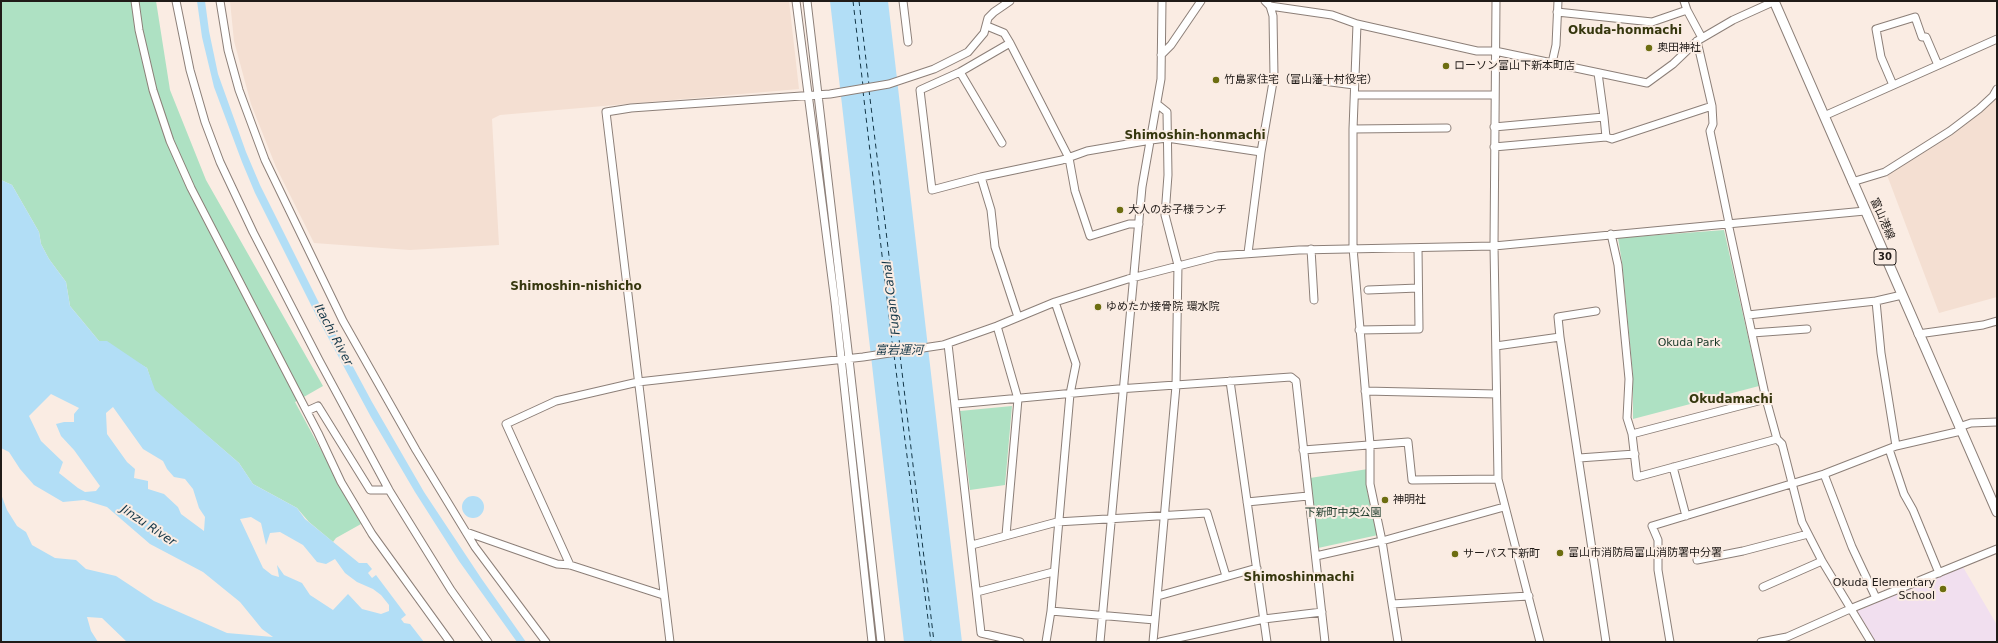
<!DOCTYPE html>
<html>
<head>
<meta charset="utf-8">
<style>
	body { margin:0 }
	#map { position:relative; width:1998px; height:643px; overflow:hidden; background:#faece3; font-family:"DejaVu Sans",sans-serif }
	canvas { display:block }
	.frame { position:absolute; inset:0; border:2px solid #201b18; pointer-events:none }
</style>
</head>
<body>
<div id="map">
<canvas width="1998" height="643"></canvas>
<div class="frame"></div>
</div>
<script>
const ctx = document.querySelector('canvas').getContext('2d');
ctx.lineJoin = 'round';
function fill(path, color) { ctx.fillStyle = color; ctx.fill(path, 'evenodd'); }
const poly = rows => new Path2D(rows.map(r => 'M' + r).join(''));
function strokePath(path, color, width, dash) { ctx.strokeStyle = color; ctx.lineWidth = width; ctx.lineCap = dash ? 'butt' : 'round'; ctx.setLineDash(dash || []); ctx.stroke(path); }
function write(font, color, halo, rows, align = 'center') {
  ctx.font = font + ' "DejaVu Sans","Noto Sans JP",sans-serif'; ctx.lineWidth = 4; ctx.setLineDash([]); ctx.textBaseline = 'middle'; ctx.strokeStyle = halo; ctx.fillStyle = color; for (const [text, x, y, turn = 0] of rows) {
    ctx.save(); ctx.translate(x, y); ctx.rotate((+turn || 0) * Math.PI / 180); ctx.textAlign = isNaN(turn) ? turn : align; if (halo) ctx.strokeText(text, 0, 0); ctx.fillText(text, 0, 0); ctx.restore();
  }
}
const built = poly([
	[230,1,789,1,799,89,500,115,492,119,499,245,410,250,314,243,276,167,251,104,234,41],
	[1997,95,1997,297,1939,313,1887,175,1952,134,1976,116,1994,101]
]);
const education = poly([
	[1963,567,1997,625,1997,642,1876,642,1857,611]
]);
const green = poly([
	[1,1,156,1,170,90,206,180,323,386,295,402,361,524,336,538,333,542,309,522,297,508,253,484,239,463,154,390,147,368,99,341,70,306,66,282,49,259,41,244,39,232,12,185,1,180],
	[1724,230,1759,386,1633,419,1633,375,1622,262,1618,238],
	[1012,406,1005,485,970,490,960,411],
	[1368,469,1367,491,1378,535,1318,548,1310,478]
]);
const water = poly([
	[197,1,205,1,209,31,218,74,246,152,260,185,323,311,372,402,424,492,481,578,526,642,517,642,459,561,415,492,371,417,316,315,255,193,242,162,214,87,202,37],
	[830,1,888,1,962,642,904,642],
	[1,180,12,185,39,232,41,244,49,259,66,282,70,306,99,341,107,341,147,368,155,390,239,463,253,484,297,508,305,519,359,563,367,563,372,569,368,573,372,578,376,575,406,615,401,619,404,623,410,624,424,642,127,642,102,618,87,617,91,631,98,642,1,642,1,494,7,510,17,526,26,532,32,545,55,558,76,560,86,569,116,576,154,601,227,633,273,637,262,629,240,602,203,572,150,544,107,507,84,500,63,502,34,485,20,469,9,452,1,448],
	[51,394,79,408,74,414,74,422,64,422,56,424,61,436,74,450,100,486,96,491,85,492,78,488,59,473,63,462,41,441,29,416],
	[113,407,143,449,163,461,167,469,174,477,185,479,193,489,199,508,205,517,204,531,181,514,178,507,164,494,148,489,148,481,134,478,135,469,127,462,107,434,106,413],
	[251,517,261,523,266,545,270,533,280,532,303,545,317,562,326,564,335,559,345,573,357,582,373,589,381,595,389,605,389,611,381,614,362,609,348,594,333,610,310,595,302,583,284,575,277,565,279,577,272,575,263,568,240,519],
	'462 507a11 11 0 1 1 22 0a11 11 0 1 1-22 0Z'
]);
const ferry = poly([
	[853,1,863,86],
	[859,1,869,85],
	[869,90,900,347],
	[863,91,893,350],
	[894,355,931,642],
	[900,355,934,642]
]);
const minor = poly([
	[135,1,139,30,153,90,170,141,191,188,318,433,341,482,372,534,450,642],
	[176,1,190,70,205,122,220,162,253,232,319,360,389,490,451,590,488,642],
	[220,1,228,50,239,90,265,160,343,321,416,450,475,547,546,642],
	[796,1,835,302,872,642],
	[807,1,849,359,881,642],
	[903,1,908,42],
	[1496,1,1494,246,1498,479,1540,642],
	[1684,1,1687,10],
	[1270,6,1332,15,1357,24,1477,51,1495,51,1647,83,1673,64,1697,41,1733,20,1775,1],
	[1557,12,1652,22,1687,10,1702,38],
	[1357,24,1353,129,1353,248,1370,444,1370,484,1382,541,1398,642],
	[987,26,1004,33,1010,43,1069,158,1075,191,1090,236,1129,224,1139,224],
	[1697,41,1712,106,1713,124,1710,131,1729,223],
	[1010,43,960,72,920,90,932,190,981,177,1062,160,1087,151,1151,140,1167,138,1261,152],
	[1161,55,1171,45,1201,1],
	[1552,63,1556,45,1558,1],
	[960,72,1002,143],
	[1598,73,1604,117],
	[1308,79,1354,85],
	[1893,85,1881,57,1876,29,1915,17,1922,37,1926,37,1938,65],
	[1355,95,1494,95],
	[1824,116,1997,39],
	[1353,129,1447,128],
	[1606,137,1612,139,1712,106],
	[1494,147,1606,137,1604,117,1494,127],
	[981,177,991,210,995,247,1018,317],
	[1852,182,1885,172,1950,131,1979,109,1993,96,1997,89],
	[1728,223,1766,399,1777,439,1782,444,1802,522,1822,561,1871,642],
	[1611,234,1618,265,1629,379,1627,418,1632,434,1637,477,1777,439],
	[1311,249,1314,300],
	[1248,253,1261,152,1274,76,1273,16,1270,6,1265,1],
	[1368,290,1418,288],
	[1748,315,1876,301],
	[997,326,1018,399,1006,535],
	[1359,330,1419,329,1418,248],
	[1752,333,1807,329],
	[1918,334,1983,325,1997,321],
	[1560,337,1558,317,1596,311],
	[948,344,981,633,1020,642],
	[1496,346,1560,337,1606,642],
	[1230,381,1267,642],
	[1365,391,1496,394],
	[956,404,1118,389,1291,377,1296,381,1325,642],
	[307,411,318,406,370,490,389,490],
	[1959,427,1971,423,1997,422],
	[1632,434,1766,399],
	[1896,446,1881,353,1876,301,1902,295],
	[1889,449,1904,494,1913,510,1939,573],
	[1303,450,1408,442,1412,480,1498,479],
	[1579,458,1635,454],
	[1673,467,1686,516],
	[1824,474,1852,547,1876,598],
	[1247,502,1308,496],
	[466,532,557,564,570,565,663,595],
	[972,545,1057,522,1207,513,1226,576],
	[1316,556,1382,541,1504,507],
	[1697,560,1743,551,1808,534],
	[570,565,506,424,556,401,638,382,863,357,943,345,997,326,1055,302,1128,279,1217,256,1299,250,1494,246,1865,211],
	[1763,587,1822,561],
	[977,592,1053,572],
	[1158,596,1257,568],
	[1392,604,1529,596],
	[1051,611,1155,620],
	[670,642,606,112,631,108,830,94,889,84,934,69,968,52,984,33,988,18,994,12,1010,1],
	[1046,642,1051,611,1070,394,1076,364,1055,302],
	[1100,642,1142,187,1161,79,1162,1],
	[1153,642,1176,386,1178,265,1165,215,1168,175,1167,112,1157,104],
	[1160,642,1264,619,1322,612],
	[1670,642,1658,570,1658,540,1652,526,1824,474,1896,446,1961,431],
	[1761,642,1787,637,1850,609,1997,549]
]);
const major = poly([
	[1774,1,1997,512]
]);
const markers = [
	[1649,48,4,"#6c6d10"],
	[1446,66,4,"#6c6d10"],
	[1216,80,4,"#6c6d10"],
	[1120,210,4,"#6c6d10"],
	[1098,307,4,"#6c6d10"],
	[1385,500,4,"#6c6d10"],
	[1560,553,4,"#6c6d10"],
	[1455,554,4,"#6c6d10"],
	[1943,589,4,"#6c6d10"]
];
const shields = [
	[1885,257,22]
];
const shieldNames = [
	["30",1885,257]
];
const poiNames = [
	["奥田神社",1657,48],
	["ローソン富山下新本町店",1454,66],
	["竹島家住宅（富山藩十村役宅）",1224,80],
	["大人のお子様ランチ",1128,210],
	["ゆめたか接骨院 環水院",1106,307],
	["神明社",1393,500],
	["富山市消防局富山消防署中分署",1568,553],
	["サーパス下新町",1463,554],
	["Okuda Elementary",1935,583,"right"],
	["School",1935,596,"right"]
];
const streetNames = [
	["富山港線",1882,219,66]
];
const parkNames = [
	["Okuda Park",1689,343],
	["下新町中央公園",1343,513]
];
const neighbourhoodNames = [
	["Okuda-honmachi",1625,31],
	["Shimoshin-honmachi",1195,136],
	["Shimoshin-nishicho",576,287],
	["Okudamachi",1731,400],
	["Shimoshinmachi",1299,578]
];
const waterNames = [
	["Fugan Canal",892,298,-97],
	["Itachi River",333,335,62],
	["富岩運河",899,351],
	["Jinzu River",148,526,34]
];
fill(built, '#f4dfd2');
fill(education, '#f1dfef');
fill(green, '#aee1c3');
fill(water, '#b2def6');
strokePath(ferry, '#143748', 1, [5, 4]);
strokePath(minor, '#8c7f78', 9);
strokePath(major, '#8c7f78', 11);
strokePath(minor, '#fff', 7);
strokePath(major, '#fff', 9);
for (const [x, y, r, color] of markers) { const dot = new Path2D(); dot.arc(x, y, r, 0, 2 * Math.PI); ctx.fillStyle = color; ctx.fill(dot); strokePath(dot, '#faece3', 1.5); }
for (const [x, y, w] of shields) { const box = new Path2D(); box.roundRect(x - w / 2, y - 8, w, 16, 3); ctx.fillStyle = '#faece3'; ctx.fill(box); strokePath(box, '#201b18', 1); }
write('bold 10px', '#201b18', null, shieldNames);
write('11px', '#201b18', '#faece3', poiNames, 'left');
write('11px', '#201b18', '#faece3', streetNames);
write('11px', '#163625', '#faece3', parkNames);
write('bold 12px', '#36370e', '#faece3', neighbourhoodNames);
write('italic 12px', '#143748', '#faece3', waterNames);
</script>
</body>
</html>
